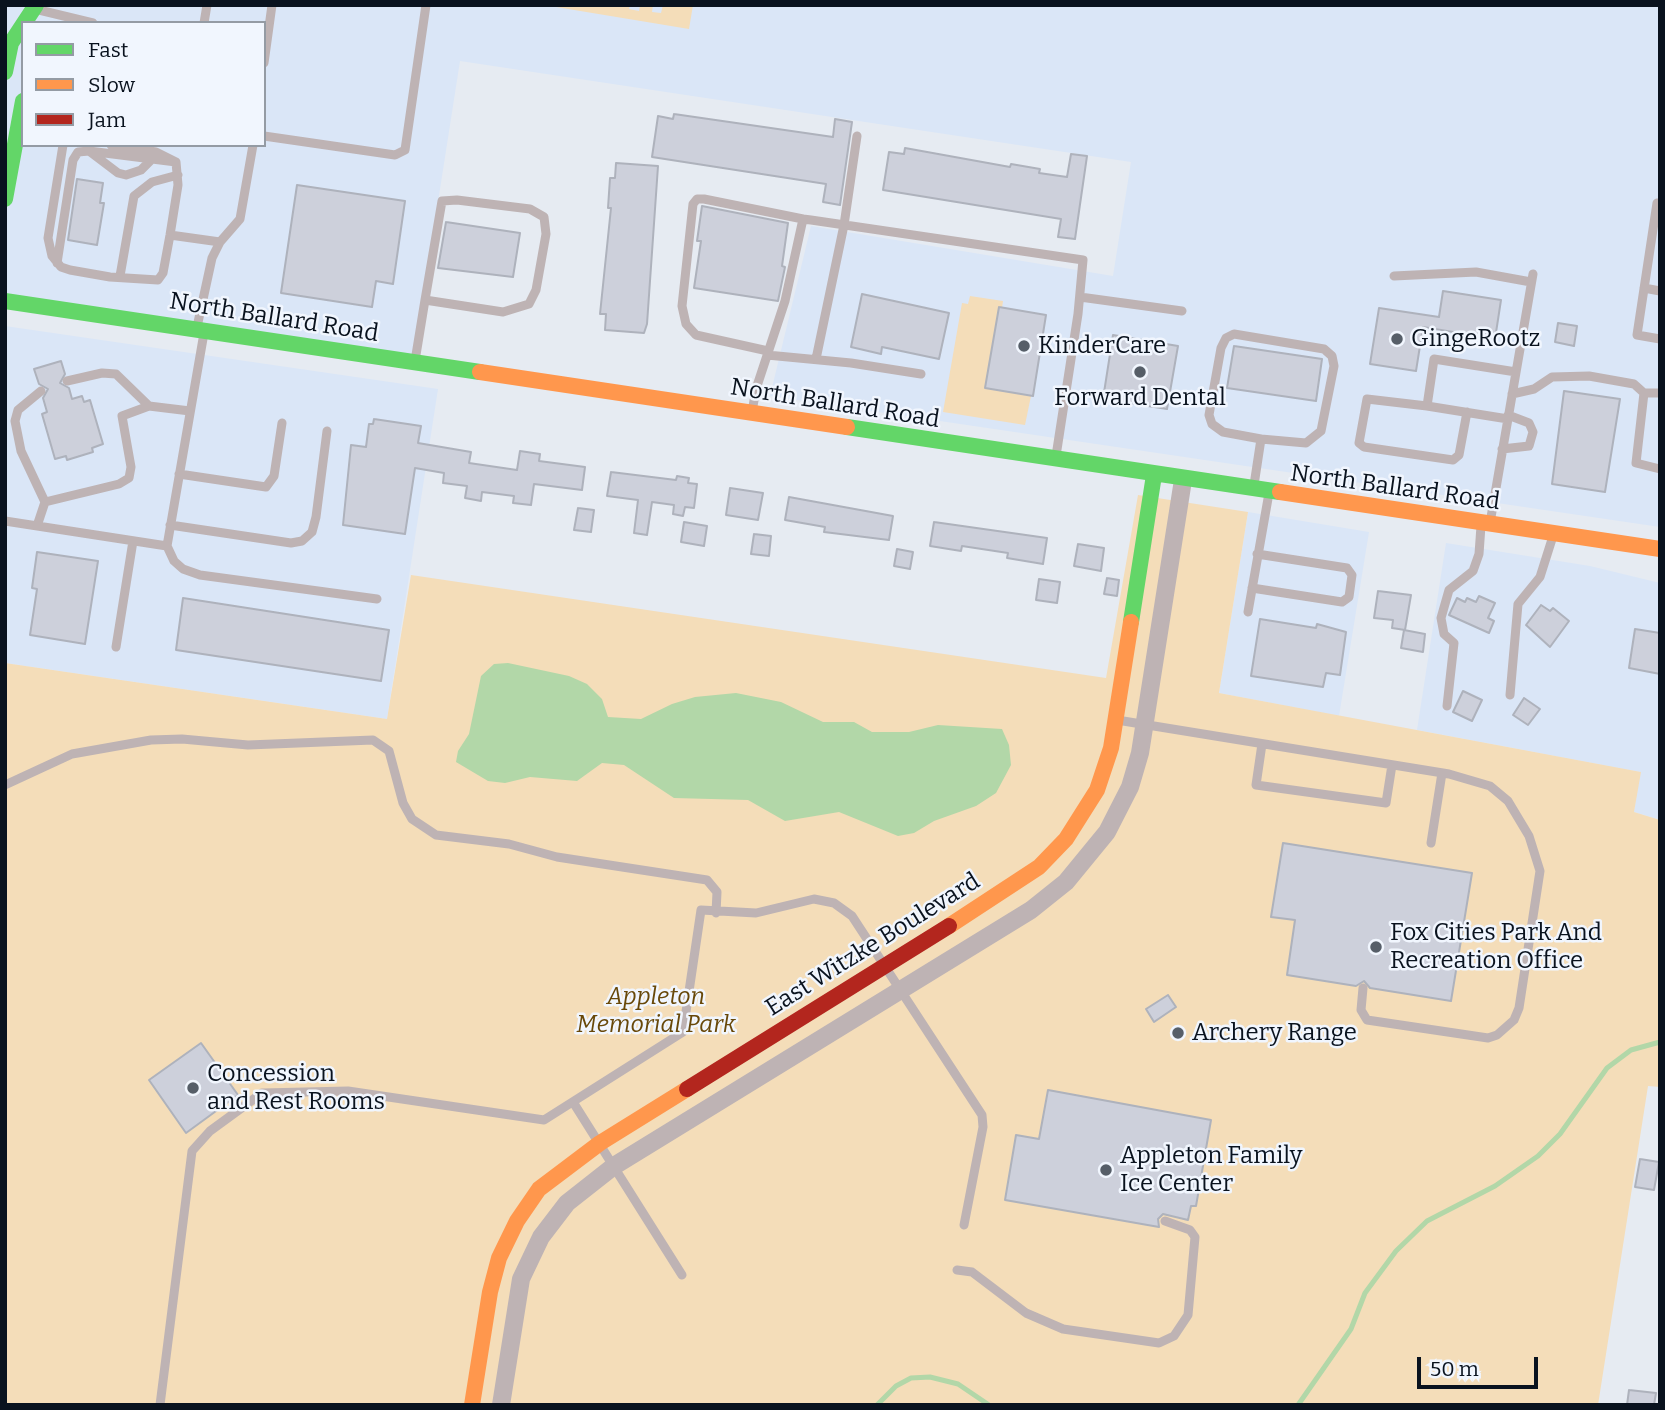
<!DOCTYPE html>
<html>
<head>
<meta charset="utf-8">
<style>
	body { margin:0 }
	#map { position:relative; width:1665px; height:1410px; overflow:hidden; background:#e6ebf2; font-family:Bitter,serif }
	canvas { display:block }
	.frame { position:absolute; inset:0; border:7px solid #09121e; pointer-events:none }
	.legend { position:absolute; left:21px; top:21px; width:245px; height:126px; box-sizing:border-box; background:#f1f6fe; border:2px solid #949ba4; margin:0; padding:9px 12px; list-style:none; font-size:21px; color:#09121e }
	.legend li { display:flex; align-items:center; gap:14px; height:35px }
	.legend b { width:35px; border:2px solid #949ba4 }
	.scale { position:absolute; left:1417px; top:1357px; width:121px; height:32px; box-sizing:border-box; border:4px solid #09121e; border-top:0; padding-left:9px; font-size:21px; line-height:24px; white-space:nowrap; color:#09121e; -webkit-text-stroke:5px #f1f6fe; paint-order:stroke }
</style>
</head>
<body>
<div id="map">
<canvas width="1665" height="1410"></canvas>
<div class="frame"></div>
<ul class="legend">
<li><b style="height:9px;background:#63d668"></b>Fast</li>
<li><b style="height:9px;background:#ff974d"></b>Slow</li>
<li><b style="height:9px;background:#b3261e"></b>Jam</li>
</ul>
<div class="scale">50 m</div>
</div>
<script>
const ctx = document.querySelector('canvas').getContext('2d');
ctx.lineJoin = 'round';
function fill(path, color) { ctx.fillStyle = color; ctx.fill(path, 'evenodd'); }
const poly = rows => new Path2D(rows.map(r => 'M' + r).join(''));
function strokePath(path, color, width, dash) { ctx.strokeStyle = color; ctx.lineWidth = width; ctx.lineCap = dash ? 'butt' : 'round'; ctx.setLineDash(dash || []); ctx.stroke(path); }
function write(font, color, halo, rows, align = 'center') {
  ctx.font = font + ' Bitter,serif'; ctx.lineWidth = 5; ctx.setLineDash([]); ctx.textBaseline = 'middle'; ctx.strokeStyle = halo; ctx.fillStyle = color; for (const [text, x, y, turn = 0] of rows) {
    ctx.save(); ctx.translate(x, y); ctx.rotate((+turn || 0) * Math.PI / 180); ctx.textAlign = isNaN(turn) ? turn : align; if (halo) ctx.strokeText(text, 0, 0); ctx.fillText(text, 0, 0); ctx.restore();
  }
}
const built = poly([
	[5,5,1660,5,1660,527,770,396,811,226,1113,276,1131,162,460,61,413,362,5,301],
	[23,23,264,23,264,145,23,145],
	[5,326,438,389,387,719,5,663],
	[1248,512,1369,532,1339,716,1219,693],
	[1446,543,1590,566,1660,583,1660,820,1634,812,1640,772,1417,730]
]);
const green = poly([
	[544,5,630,5,629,9,639,11,640,5,653,5,652,12,661,13,663,5,693,5,689,29],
	[970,296,1003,301,1002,308,999,308,985,388,1031,396,1025,425,943,412,962,303,968,304],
	[1138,495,1248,512,1219,693,1641,772,1634,812,1660,820,1660,1087,1648,1086,1598,1405,5,1405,5,663,387,719,411,575,1106,678]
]);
const water = poly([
	[508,663,569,676,587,684,602,699,608,717,641,719,672,704,695,697,736,693,781,702,823,722,854,722,872,732,909,732,938,725,1002,729,1009,745,1011,765,996,793,976,806,934,821,914,833,898,836,839,812,785,821,748,800,674,798,624,765,602,763,577,781,530,777,505,783,488,781,456,762,458,751,469,734,481,676,494,664]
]);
const stream = poly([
	[877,1405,896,1386,911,1378,930,1377,958,1384,989,1405],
	[1298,1405,1351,1329,1365,1293,1396,1251,1427,1221,1495,1186,1538,1156,1560,1134,1607,1068,1631,1050,1660,1042]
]);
const building = poly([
	[674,114,833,137,835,119,852,122,840,205,823,202,826,184,652,157,658,116,673,119,674,114],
	[905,148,1010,167,1011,164,1040,169,1039,173,1067,177,1071,154,1087,156,1075,239,1058,237,1061,219,883,190,889,152,904,154,905,148],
	[616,163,658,166,647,324,644,333,605,330,606,314,600,314,611,208,608,208,610,178,615,178,616,163],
	[77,179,103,183,100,203,104,203,97,245,68,240,77,179],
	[297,185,405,201,393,284,376,281,372,307,281,293,297,185],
	[702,206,788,223,782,266,785,267,778,301,694,288,701,241,697,241,702,206],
	[446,222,520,233,513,277,438,268,446,222],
	[1443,291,1501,300,1495,339,1423,327,1416,371,1370,364,1379,308,1439,317,1443,291],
	[862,294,949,313,939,359,882,347,881,354,851,347,862,294],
	[999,307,1046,315,1033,396,985,388,999,307],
	[1558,323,1577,326,1574,346,1555,342,1558,323],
	[1113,335,1178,346,1167,409,1103,399,1113,335],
	[1234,346,1322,359,1316,401,1227,388,1234,346],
	[61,361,65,374,60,383,69,388,72,399,82,396,84,402,90,400,103,444,92,448,93,452,67,460,66,456,55,459,42,414,47,412,43,398,48,389,39,384,34,369,61,361],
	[1564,391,1620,399,1605,492,1552,484,1564,391],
	[374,419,421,426,418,443,471,452,469,463,517,470,520,451,540,454,539,461,585,467,582,490,534,484,531,505,513,503,514,496,482,492,481,501,465,498,467,486,443,483,444,473,415,468,405,534,343,525,351,445,366,447,369,424,373,424,374,419],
	[611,472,676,480,677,476,689,478,688,483,697,484,694,508,685,507,683,516,673,514,674,505,652,502,647,535,634,533,638,500,607,496,611,472],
	[730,488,763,493,758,520,726,515,730,488],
	[789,497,893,516,889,540,824,532,825,527,785,520,789,497],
	[578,508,594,510,591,532,574,530,578,508],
	[684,522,707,526,704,546,681,542,684,522],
	[934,522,1047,538,1043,564,1007,558,1008,553,962,546,961,551,930,546,934,522],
	[754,534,771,536,769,556,751,554,754,534],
	[1078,544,1104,548,1101,571,1074,566,1078,544],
	[897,549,913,552,910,569,894,566,897,549],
	[37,552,98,561,85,644,30,635,37,589,32,588,37,552],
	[1107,578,1119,580,1117,596,1104,594,1107,578],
	[1039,579,1060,582,1057,603,1036,600,1039,579],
	[1378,591,1411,595,1405,630,1392,628,1393,620,1374,618,1378,591],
	[1479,596,1495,603,1488,618,1494,621,1489,633,1449,615,1457,598,1465,602,1467,598,1476,602,1479,596],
	[183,598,389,630,381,681,176,650,183,598],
	[1541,605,1550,611,1553,608,1569,621,1550,647,1526,625,1541,605],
	[1260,619,1316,628,1317,624,1346,632,1340,675,1326,673,1323,687,1251,676,1260,619],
	[1635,629,1660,633,1660,674,1629,668,1635,629],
	[1404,630,1425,634,1423,652,1401,648,1404,630],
	[1463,691,1482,700,1472,721,1453,712,1463,691],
	[1524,698,1540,709,1528,725,1513,715,1524,698],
	[1283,843,1472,873,1451,1001,1370,988,1364,981,1356,986,1287,975,1295,920,1271,917,1283,843],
	[1168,995,1176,1007,1154,1022,1146,1009,1168,995],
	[201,1043,238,1095,186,1133,149,1080,201,1043],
	[1048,1090,1211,1120,1196,1206,1191,1206,1188,1220,1163,1214,1158,1219,1159,1227,1005,1200,1016,1135,1039,1139,1048,1090],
	[1640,1159,1659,1162,1654,1190,1635,1187,1640,1159],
	[1629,1390,1656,1393,1654,1405,1627,1405,1629,1390]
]);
const lane = poly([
	[39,10,93,23],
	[204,23,207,5],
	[264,63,272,5],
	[264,136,395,155,405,150,426,5],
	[63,145,48,238,52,256,61,267,70,270,110,277,158,280,163,273,170,235,178,185,176,162,156,152,111,145],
	[89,151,118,173,126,175,141,170,151,160],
	[1657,203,1637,335,1660,339],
	[170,235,220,242],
	[57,263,73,160,78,152,89,151,176,162],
	[120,276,134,196,152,182,178,175],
	[1394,276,1476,272,1531,282],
	[1644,288,1660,291],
	[1080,297,1182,311],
	[197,327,212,258,220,242,240,219,253,145],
	[768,351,696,335,686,324,682,306,693,204,697,199,704,199,803,219],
	[767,355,851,363,921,374],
	[816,359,844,225,857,136],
	[415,361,425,300,503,312,529,304,536,290,546,234,544,217,530,209,457,200,442,201,425,300],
	[67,381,102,373,116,374,149,406],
	[41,391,18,410,15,421,21,451,45,502],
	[1660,393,1644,393,1636,463,1660,469],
	[1512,394,1534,389,1552,377,1589,376,1634,384,1644,393],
	[1427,406,1367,399,1359,443,1364,447,1453,460,1459,455,1467,412],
	[752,412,756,389,785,301,803,219,811,220,1083,260,1078,314,1056,456],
	[1508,419,1427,406,1434,359,1516,372],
	[1502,449,1529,446,1533,432,1529,423,1508,415],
	[179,474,266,487,274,476,282,423],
	[1254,485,1261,439,1223,432,1212,424,1209,415,1221,348,1226,338,1234,334,1324,349,1332,356,1334,366,1321,431,1306,443,1261,439],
	[5,521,167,546,204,333],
	[1490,523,1533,274],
	[170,525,291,543,302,541,312,532,316,517,327,431],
	[37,526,45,502,119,484,129,478,131,467,122,416,149,406,190,411],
	[167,546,174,561,183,569,200,575,377,599],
	[1252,588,1342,602,1349,597,1352,575,1347,568,1257,554],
	[1248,612,1269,493],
	[116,647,133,541],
	[1510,695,1518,604,1540,577,1553,536],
	[1447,706,1454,643,1444,634,1441,618,1449,590,1473,571,1479,554,1481,526],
	[1117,720,1449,774,1490,786,1508,801,1529,836,1540,871,1519,1008,1514,1020,1497,1035,1488,1038,1367,1020,1361,1010,1363,988],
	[1262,744,1256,785,1386,803,1392,765],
	[5,785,72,754,151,740,182,739,248,745,373,740,389,751,403,803,412,819,436,835,509,844,557,857,707,880,717,892,716,913],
	[1431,843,1442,773],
	[573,1102,682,1275],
	[957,1270,972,1272,1026,1313,1063,1329,1159,1343,1174,1336,1188,1315,1195,1237,1190,1230,1165,1221],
	[160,1405,192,1151,210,1131,262,1093,348,1091,544,1120,683,1032,701,910,756,913,814,899,834,903,852,916,982,1115,983,1127,964,1225]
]);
const street = poly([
	[501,1405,521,1279,541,1237,567,1203,614,1166,1031,910,1066,882,1107,832,1130,787,1140,753,1183,480]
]);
const fast = poly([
	[5,72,11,43,36,5],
	[5,199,23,101],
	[5,301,480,372],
	[847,427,1280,492],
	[1131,622,1154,475]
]);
const slow = poly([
	[480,372,847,427],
	[1280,492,1660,549],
	[949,926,1039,867,1066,839,1097,790,1111,748,1131,622],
	[472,1405,490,1292,499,1258,517,1221,539,1189,600,1143,687,1089]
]);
const jam = poly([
	[687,1089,949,926]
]);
const markers = [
	[1397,339,7,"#565e68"],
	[1024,346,7,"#565e68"],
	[1140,372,7,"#565e68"],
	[1376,947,7,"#565e68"],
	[1178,1033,7,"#565e68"],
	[193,1088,7,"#565e68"],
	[1106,1170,7,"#565e68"]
];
const streetNames = [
	["North Ballard Road",274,318,9],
	["North Ballard Road",835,404,9],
	["North Ballard Road",1395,488,8],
	["East Witzke Boulevard",873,945,-32]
];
const poiNames = [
	["GingeRootz",1411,339],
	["KinderCare",1038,346],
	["Forward Dental",1140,398,"center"],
	["Fox Cities Park And",1390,933],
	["Recreation Office",1390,961],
	["Archery Range",1192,1033],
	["Concession",207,1074],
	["and Rest Rooms",207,1102],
	["Appleton Family",1120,1156],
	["Ice Center",1120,1184]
];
const parkNames = [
	["Appleton",656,997],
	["Memorial Park",656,1025]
];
fill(built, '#dae6f7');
fill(green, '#f4ddb9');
fill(water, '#b2d7a8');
strokePath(stream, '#b2d7a8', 5);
fill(building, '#cdd0db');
strokePath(building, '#aeb2bc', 2);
strokePath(lane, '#beb3b4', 9);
strokePath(street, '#beb3b4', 18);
strokePath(fast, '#63d668', 16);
strokePath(slow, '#ff974d', 16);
strokePath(jam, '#b3261e', 16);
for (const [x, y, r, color] of markers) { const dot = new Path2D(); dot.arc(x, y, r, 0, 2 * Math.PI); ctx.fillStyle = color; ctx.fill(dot); strokePath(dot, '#f1f6fe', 2.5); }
write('24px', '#09121e', '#f1f6fe', streetNames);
write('24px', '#09121e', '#f1f6fe', poiNames, 'left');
write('italic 24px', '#684809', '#f1f6fe', parkNames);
</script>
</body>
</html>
